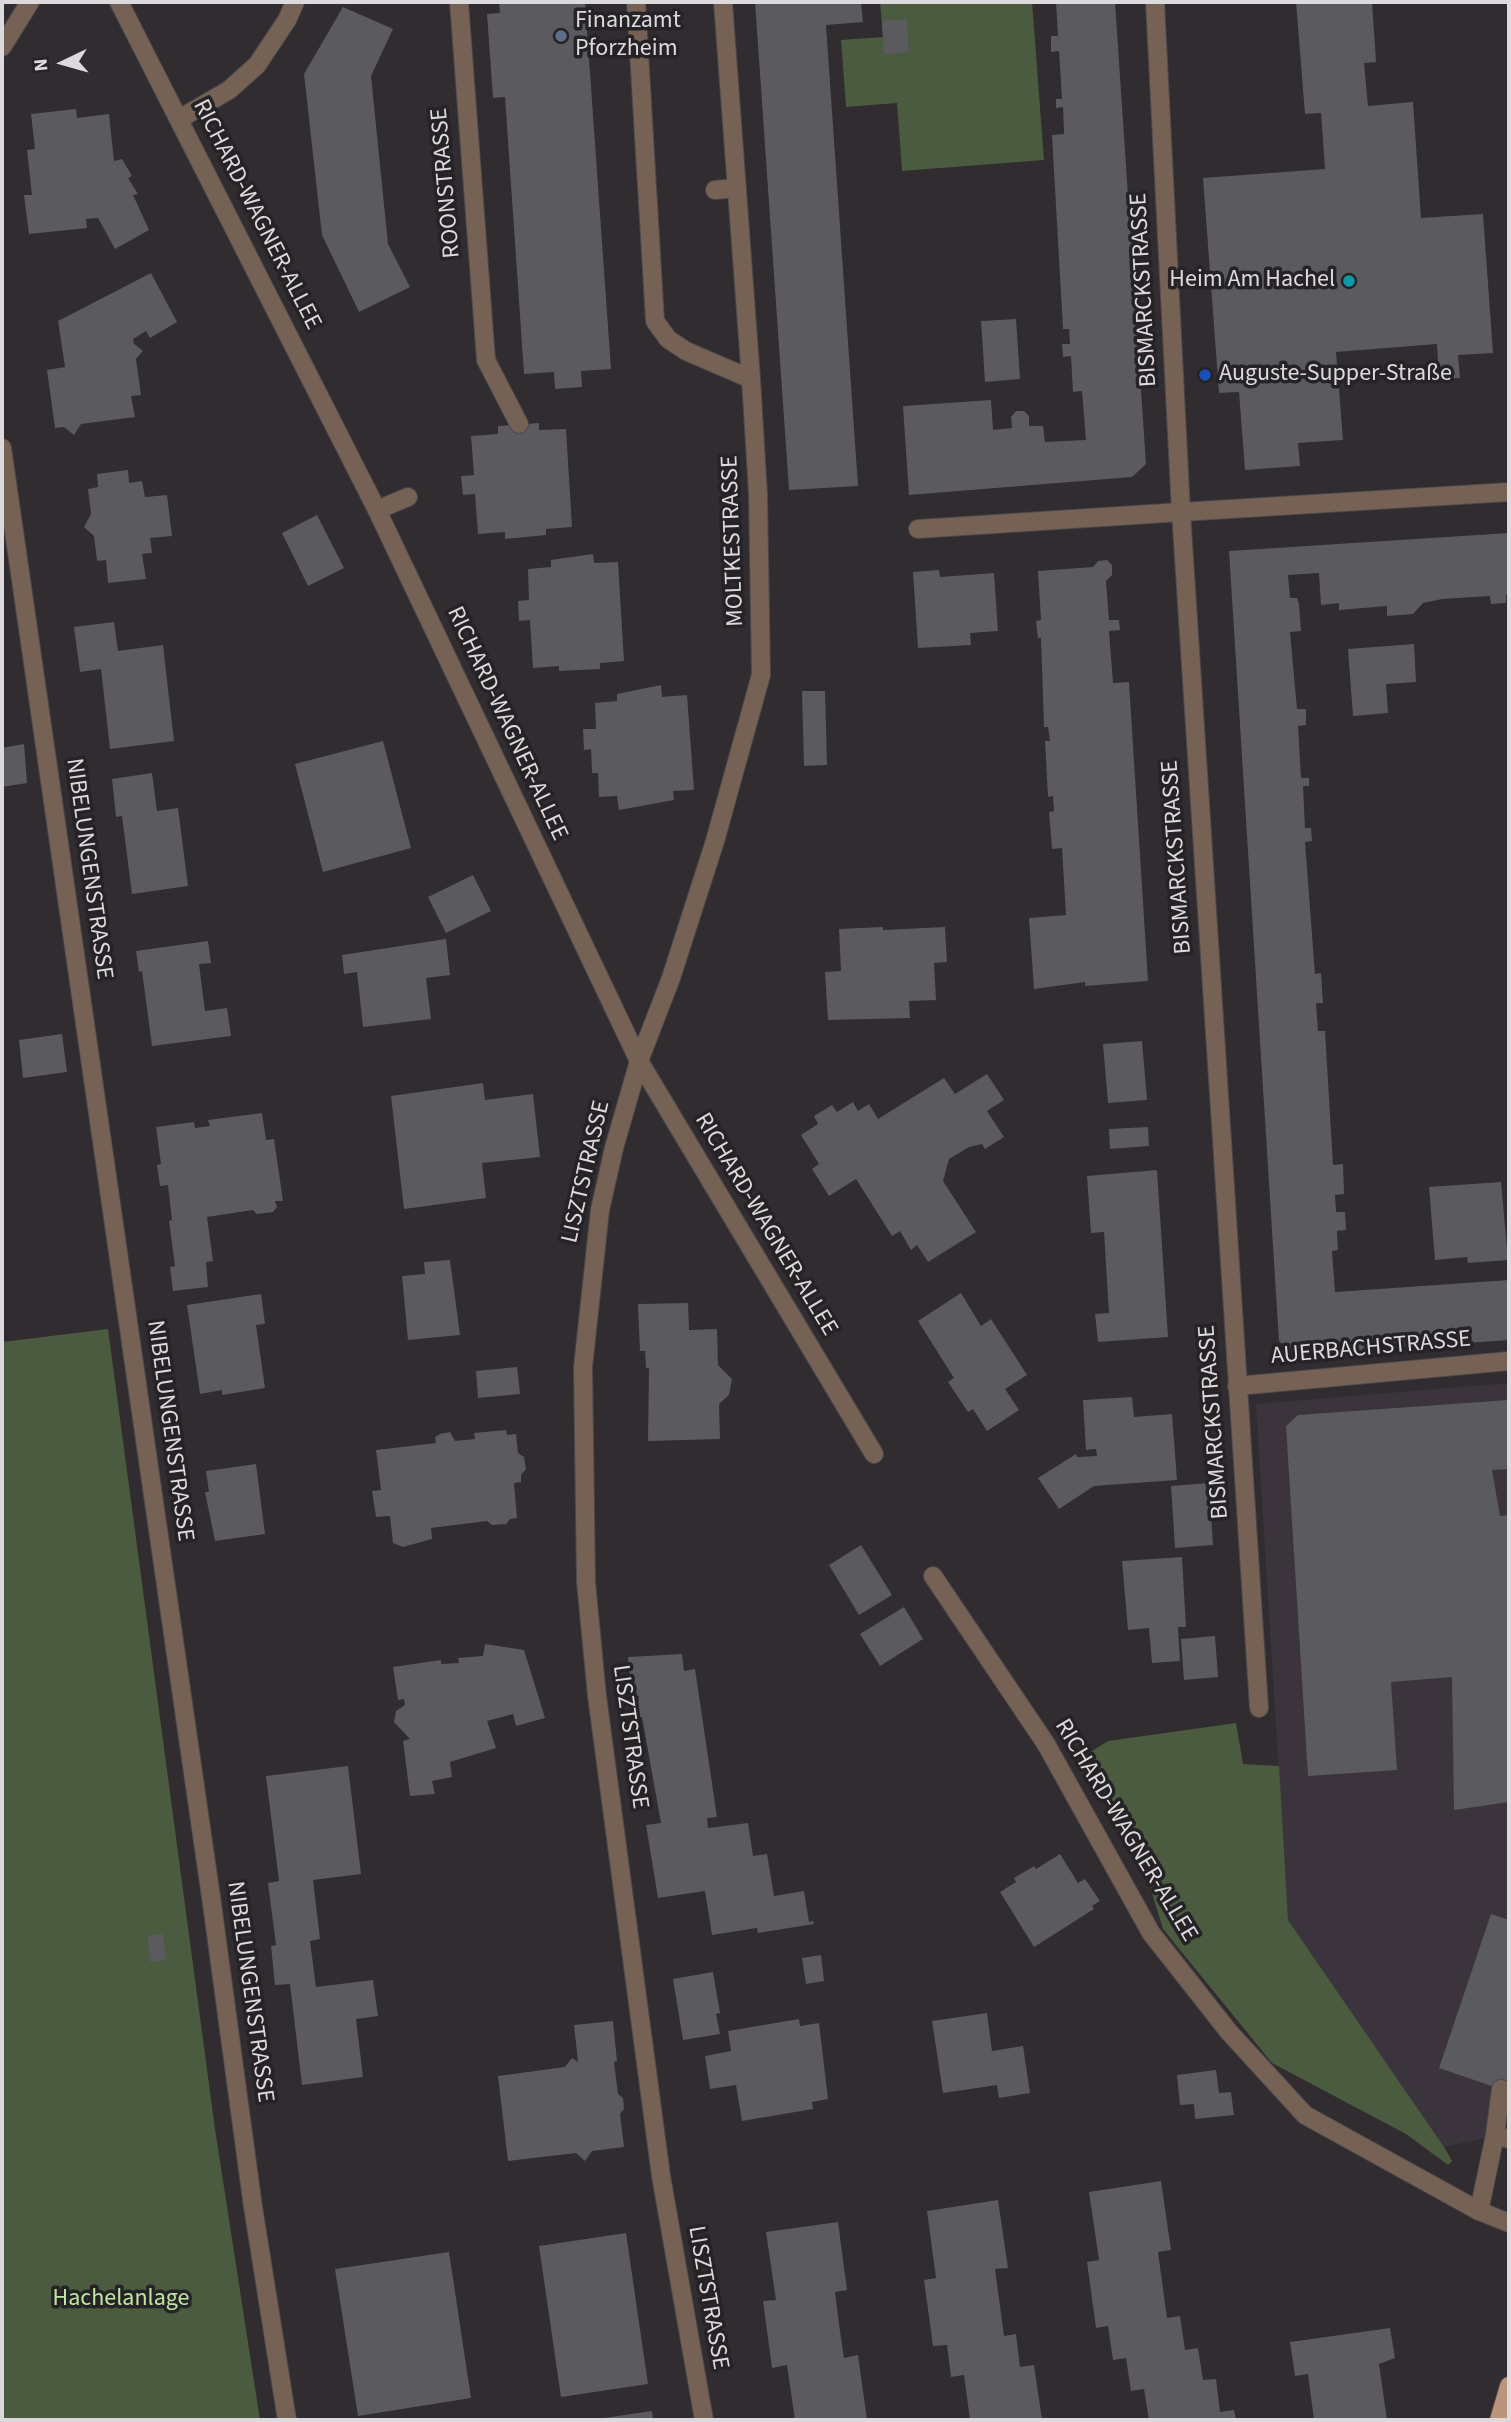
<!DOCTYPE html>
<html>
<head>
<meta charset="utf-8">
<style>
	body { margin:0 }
	#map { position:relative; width:1511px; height:2422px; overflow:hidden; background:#302c30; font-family:"Source Sans 3",sans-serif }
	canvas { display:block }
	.frame { position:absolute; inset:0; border:4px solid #dcdadc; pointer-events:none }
	.north { position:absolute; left:28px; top:28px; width:70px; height:70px; -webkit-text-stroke:5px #262326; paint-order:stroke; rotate:265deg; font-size:19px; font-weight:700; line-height:28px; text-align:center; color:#dcdadc }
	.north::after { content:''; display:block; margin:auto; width:24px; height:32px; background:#dcdadc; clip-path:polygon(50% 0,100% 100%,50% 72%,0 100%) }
</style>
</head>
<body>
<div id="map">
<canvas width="1511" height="2422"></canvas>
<div class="frame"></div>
<div class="north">N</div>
</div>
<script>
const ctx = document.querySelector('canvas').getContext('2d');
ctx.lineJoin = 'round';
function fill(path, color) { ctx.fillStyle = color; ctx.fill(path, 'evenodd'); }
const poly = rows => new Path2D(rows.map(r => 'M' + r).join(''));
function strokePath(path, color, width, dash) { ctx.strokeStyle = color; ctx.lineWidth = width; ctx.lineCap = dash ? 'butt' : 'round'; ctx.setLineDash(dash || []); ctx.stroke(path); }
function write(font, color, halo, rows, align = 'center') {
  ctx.font = font + ' "Source Sans 3",sans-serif'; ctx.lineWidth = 7; ctx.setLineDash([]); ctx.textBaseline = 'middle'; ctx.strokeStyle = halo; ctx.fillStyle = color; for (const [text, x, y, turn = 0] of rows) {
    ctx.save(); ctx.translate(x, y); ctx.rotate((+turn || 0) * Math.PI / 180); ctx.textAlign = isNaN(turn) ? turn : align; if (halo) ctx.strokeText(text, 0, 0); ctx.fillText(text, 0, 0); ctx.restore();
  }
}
const built = poly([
	[1509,1383,1509,2133,1444,2147,1288,1920,1256,1404]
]);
const green = poly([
	[880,2,1032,2,1044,160,902,171,897,103,846,107,841,40,883,37],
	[108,1329,215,2129,260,2420,2,2420,2,1342],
	[1236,1723,1243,1764,1279,1766,1288,1920,1444,2147,1452,2161,1448,2165,1406,2134,1272,2063,1163,1929,1138,1848,1084,1766,1089,1753,1108,1741]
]);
const building = poly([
	[499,2,585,2,611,369,581,371,582,387,555,389,554,372,524,374,505,97,493,98,487,14,500,13],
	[755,2,861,2,863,22,826,25,858,486,789,490],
	[1056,2,1115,2,1146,464,1132,477,909,495,903,406,991,400,993,430,1012,428,1011,417,1016,411,1024,411,1029,416,1029,426,1043,426,1045,442,1086,440,1082,391,1073,392,1071,356,1063,357,1062,344,1070,344,1069,329,1063,329,1052,135,1064,134,1063,107,1056,108,1056,99,1062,99,1059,51,1051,52,1051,36,1058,36],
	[1296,2,1372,2,1376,62,1364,63,1368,106,1413,102,1421,218,1483,214,1493,353,1458,355,1460,378,1439,379,1437,344,1336,352,1343,440,1298,443,1300,466,1245,470,1239,392,1219,393,1203,178,1325,169,1321,113,1305,114],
	[343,7,393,29,371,76,388,244,410,287,359,312,322,235,304,74],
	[907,19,909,52,884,54,882,21],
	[76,109,77,118,109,114,114,161,122,159,132,176,128,178,138,194,133,195,149,230,115,249,98,218,86,219,87,228,29,234,24,195,32,195,27,150,35,149,31,114],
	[151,273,177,322,150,338,146,331,133,339,134,344,143,351,136,359,141,395,131,396,135,417,81,424,74,435,64,427,55,428,47,370,65,367,58,321],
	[1016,319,1020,379,985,382,981,321],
	[539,423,539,430,566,429,572,527,546,529,546,535,505,539,505,532,478,534,475,494,463,495,461,476,474,475,471,436,498,434,498,426],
	[128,470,129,483,142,481,145,497,167,495,172,536,150,538,152,553,142,554,146,579,108,583,106,560,97,561,94,536,84,527,91,514,88,489,98,487,97,474],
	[317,515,344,568,308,586,282,533],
	[1509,533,1509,594,1506,595,1506,603,1491,604,1490,596,1442,599,1423,603,1413,614,1387,616,1387,606,1339,610,1339,603,1321,605,1319,573,1288,575,1290,598,1297,598,1299,604,1301,631,1290,632,1297,709,1306,709,1306,725,1298,726,1301,778,1309,778,1309,786,1303,786,1305,828,1311,828,1312,841,1305,842,1315,974,1321,973,1323,1003,1316,1003,1318,1031,1325,1031,1333,1165,1343,1164,1344,1194,1335,1195,1336,1212,1345,1212,1346,1230,1337,1231,1338,1250,1332,1251,1335,1292,1509,1280,1509,1340,1294,1355,1279,1341,1229,551],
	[593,554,594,563,618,562,624,661,600,663,600,669,559,671,559,666,533,668,530,620,519,621,518,601,529,600,528,569,551,567,551,560],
	[1107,560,1112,565,1112,575,1106,581,1109,620,1119,620,1120,630,1109,631,1113,683,1129,682,1148,981,1085,986,1085,982,1034,989,1029,918,1066,915,1062,848,1052,849,1049,812,1054,811,1053,796,1048,797,1045,741,1050,741,1048,727,1044,727,1041,638,1038,638,1036,621,1041,620,1038,571,1093,567,1098,561],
	[939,570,940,577,994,573,998,631,970,633,971,645,918,648,913,572],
	[114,622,118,651,163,645,174,741,110,749,101,669,80,672,74,627],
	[1414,644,1416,682,1386,684,1388,713,1353,716,1348,649],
	[661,685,662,697,687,695,694,790,673,791,674,800,619,810,617,796,599,797,598,773,592,773,591,749,584,750,583,729,596,729,595,703,617,701,617,694],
	[802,691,825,691,827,765,804,766],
	[383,741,411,848,323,872,295,764],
	[24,744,27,783,2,787,2,748],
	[152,773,157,811,178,808,188,886,132,894,122,816,116,817,112,779],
	[473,875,491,911,446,933,428,897],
	[883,927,883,930,945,927,947,962,934,963,936,1000,909,1001,910,1018,828,1020,825,972,841,971,839,929],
	[446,939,450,975,426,978,431,1019,363,1027,357,972,344,974,342,955],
	[208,941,211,963,199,964,205,1011,227,1008,231,1036,152,1046,142,971,139,972,136,951],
	[62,1034,67,1072,23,1078,19,1040],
	[1142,1041,1147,1100,1108,1103,1103,1044],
	[987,1074,1004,1100,987,1111,1004,1137,985,1149,982,1144,969,1147,949,1159,943,1181,976,1232,928,1262,917,1245,911,1250,900,1231,892,1236,856,1179,829,1196,812,1169,819,1164,801,1135,818,1124,814,1116,832,1105,837,1112,853,1102,858,1111,869,1104,878,1119,944,1078,955,1094],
	[483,1083,485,1100,533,1094,540,1157,482,1163,486,1198,404,1209,391,1096],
	[262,1113,266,1140,274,1139,283,1201,275,1201,277,1207,273,1212,257,1214,253,1210,207,1217,213,1261,206,1262,208,1287,173,1291,170,1267,175,1266,169,1221,172,1220,168,1185,160,1186,157,1165,161,1164,156,1127,194,1122,195,1128,210,1126,208,1120],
	[1148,1127,1149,1146,1110,1149,1109,1129],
	[1157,1170,1168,1337,1098,1342,1095,1314,1109,1313,1104,1232,1091,1233,1087,1176],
	[1501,1182,1508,1260,1468,1263,1467,1257,1435,1260,1429,1187],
	[450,1260,460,1335,408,1340,402,1276,425,1274,424,1262],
	[961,1293,981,1326,991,1319,1027,1375,1005,1389,1019,1410,987,1431,973,1409,968,1412,948,1382,954,1378,918,1321],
	[261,1294,265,1324,256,1325,265,1388,222,1395,222,1390,200,1394,187,1305],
	[688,1303,689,1330,717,1329,718,1365,732,1379,729,1395,719,1404,720,1439,648,1441,649,1368,646,1368,645,1351,640,1351,638,1304],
	[517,1367,520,1394,478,1398,476,1371],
	[1132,1397,1134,1417,1172,1414,1177,1480,1094,1486,1059,1509,1038,1478,1076,1454,1077,1457,1097,1456,1096,1449,1086,1450,1083,1400],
	[1509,1400,1509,1469,1492,1470,1500,1516,1509,1515,1509,1802,1454,1810,1452,1677,1391,1682,1397,1770,1308,1776,1286,1426,1298,1415],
	[506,1430,507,1435,516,1434,518,1453,524,1457,526,1469,521,1475,521,1482,514,1483,517,1518,510,1519,506,1524,492,1525,487,1521,431,1528,432,1539,403,1547,393,1543,390,1516,376,1517,372,1491,381,1490,376,1450,436,1443,435,1437,440,1434,450,1432,455,1441,475,1439,474,1433],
	[256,1464,265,1534,215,1541,205,1492,209,1492,206,1471],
	[1209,1483,1213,1545,1175,1548,1171,1486],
	[861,1545,892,1595,859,1615,829,1565],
	[1182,1557,1186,1627,1178,1627,1180,1661,1152,1663,1149,1628,1128,1630,1122,1561],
	[904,1607,923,1639,880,1666,860,1634],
	[1215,1636,1218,1677,1184,1680,1181,1639],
	[485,1644,524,1650,545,1718,516,1726,513,1714,487,1721,496,1748,450,1762,452,1777,432,1781,435,1794,410,1796,403,1741,410,1739,394,1722,396,1711,405,1705,404,1699,398,1700,393,1667,441,1660,441,1664,459,1663,458,1658,483,1656],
	[682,1654,684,1671,695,1669,717,1817,707,1818,708,1828,748,1823,753,1856,767,1854,774,1896,804,1891,809,1922,813,1921,814,1924,758,1933,757,1928,712,1935,705,1891,658,1898,646,1825,661,1823,642,1717,637,1717,639,1696,632,1697,628,1657],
	[348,1766,361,1874,313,1880,320,1939,310,1941,316,1987,373,1980,378,2016,356,2019,363,2077,302,2085,290,1984,275,1985,271,1946,276,1945,268,1883,279,1881,266,1776],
	[1060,1854,1078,1883,1085,1879,1100,1901,1092,1906,1094,1909,1034,1947,1000,1892,1016,1882,1014,1878,1034,1866,1036,1869],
	[1491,1914,1509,1920,1509,2092,1439,2068],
	[163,1934,166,1960,150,1962,147,1936],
	[821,1955,824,1981,806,1984,802,1958],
	[713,1972,720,2013,716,2014,720,2034,683,2040,673,1979],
	[987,2013,992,2051,1023,2046,1030,2093,999,2098,997,2085,943,2093,932,2021],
	[799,2019,800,2026,819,2023,828,2099,812,2102,813,2109,742,2121,736,2085,710,2089,705,2056,731,2051,728,2031],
	[613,2021,617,2061,614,2062,618,2094,623,2098,624,2109,620,2114,624,2147,592,2151,585,2161,576,2153,508,2161,498,2076,565,2067,572,2058,578,2062,574,2025],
	[1216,2070,1219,2093,1231,2092,1234,2115,1195,2119,1194,2104,1180,2105,1177,2075],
	[1161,2181,1171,2250,1158,2252,1167,2318,1180,2316,1185,2350,1198,2348,1203,2380,1216,2379,1220,2412,1234,2410,1236,2420,1149,2420,1144,2389,1131,2391,1126,2358,1113,2360,1108,2326,1096,2328,1087,2262,1099,2260,1089,2192],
	[998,2200,1008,2268,995,2269,1004,2336,1016,2334,1020,2367,1034,2365,1042,2420,970,2420,964,2375,951,2377,947,2345,933,2346,924,2280,936,2278,927,2211],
	[838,2222,847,2290,835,2292,839,2324,844,2358,858,2355,867,2420,795,2420,787,2365,772,2368,763,2301,776,2300,766,2232],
	[626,2233,648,2384,561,2397,539,2246],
	[449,2252,471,2398,358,2416,335,2269],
	[1390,2328,1395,2358,1379,2364,1387,2420,1314,2420,1308,2374,1295,2376,1290,2342],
	[652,2411,653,2420,598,2420,597,2419]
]);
const lane = poly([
	[636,2,655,321,668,339,686,351,751,379],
	[715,190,737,188],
	[486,360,519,424],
	[377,510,408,497],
	[918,529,1181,512],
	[933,1576,1046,1744],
	[1501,2089,1495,2135,1509,2139],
	[1479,2211,1495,2135]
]);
const street = poly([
	[119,2,377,510,639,1061,874,1454],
	[459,2,486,360],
	[1155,2,1181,512,1259,1708],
	[2,47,30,2],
	[181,118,229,90,257,65,287,20,295,2],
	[2,448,212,1904,253,2207,287,2420],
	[1181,512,1509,492],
	[1237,1386,1509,1361],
	[1046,1744,1151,1933,1229,2032,1305,2115,1479,2211,1509,2223],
	[704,2420,661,2176,597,1696,586,1582,583,1367,600,1210,614,1148,639,1061,671,978,715,841,761,675,758,494,751,379,723,2]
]);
const primary = poly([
	[1499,2420,1509,2386]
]);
const markers = [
	[561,36,7,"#5c6f8a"],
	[1349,281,7,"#0f9aa8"],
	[1205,375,7,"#1a4fb4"]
];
const poiNames = [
	["Finanzamt",575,22],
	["Pforzheim",575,50],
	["Heim Am Hachel",1335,281,"right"],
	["Auguste-Supper-Straße",1219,375]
];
const streetNames = [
	["ROONSTRASSE",447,183,-95],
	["RICHARD-WAGNER-ALLEE",256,215,63],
	["BISMARCKSTRASSE",1145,290,-93],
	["MOLTKESTRASSE",734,541,-92],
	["RICHARD-WAGNER-ALLEE",506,724,65],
	["BISMARCKSTRASSE",1178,857,-94],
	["NIBELUNGENSTRASSE",88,869,82],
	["LISZTSTRASSE",587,1172,-77],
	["RICHARD-WAGNER-ALLEE",765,1225,59],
	["AUERBACHSTRASSE",1371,1349,-5],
	["BISMARCKSTRASSE",1215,1422,-94],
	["NIBELUNGENSTRASSE",169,1431,82],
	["LISZTSTRASSE",629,1737,82],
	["RICHARD-WAGNER-ALLEE",1125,1831,59],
	["NIBELUNGENSTRASSE",249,1992,82],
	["LISZTSTRASSE",707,2298,80]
];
const parkNames = [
	["Hachelanlage",121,2300]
];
fill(built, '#3c343c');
fill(green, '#4b5b3f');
fill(building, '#5a5a5f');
strokePath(lane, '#4c484c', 20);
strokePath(street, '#4c484c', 20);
strokePath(primary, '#4c484c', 20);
strokePath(lane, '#756255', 18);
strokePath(street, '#756255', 18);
strokePath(primary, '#bb947a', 18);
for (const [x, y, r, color] of markers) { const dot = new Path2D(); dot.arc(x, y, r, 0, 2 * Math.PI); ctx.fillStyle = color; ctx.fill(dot); strokePath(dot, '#262326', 2.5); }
write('24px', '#dcdadc', '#262326', poiNames, 'left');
write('24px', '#dcdadc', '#262326', streetNames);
write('24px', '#bee6a2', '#262326', parkNames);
</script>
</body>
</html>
